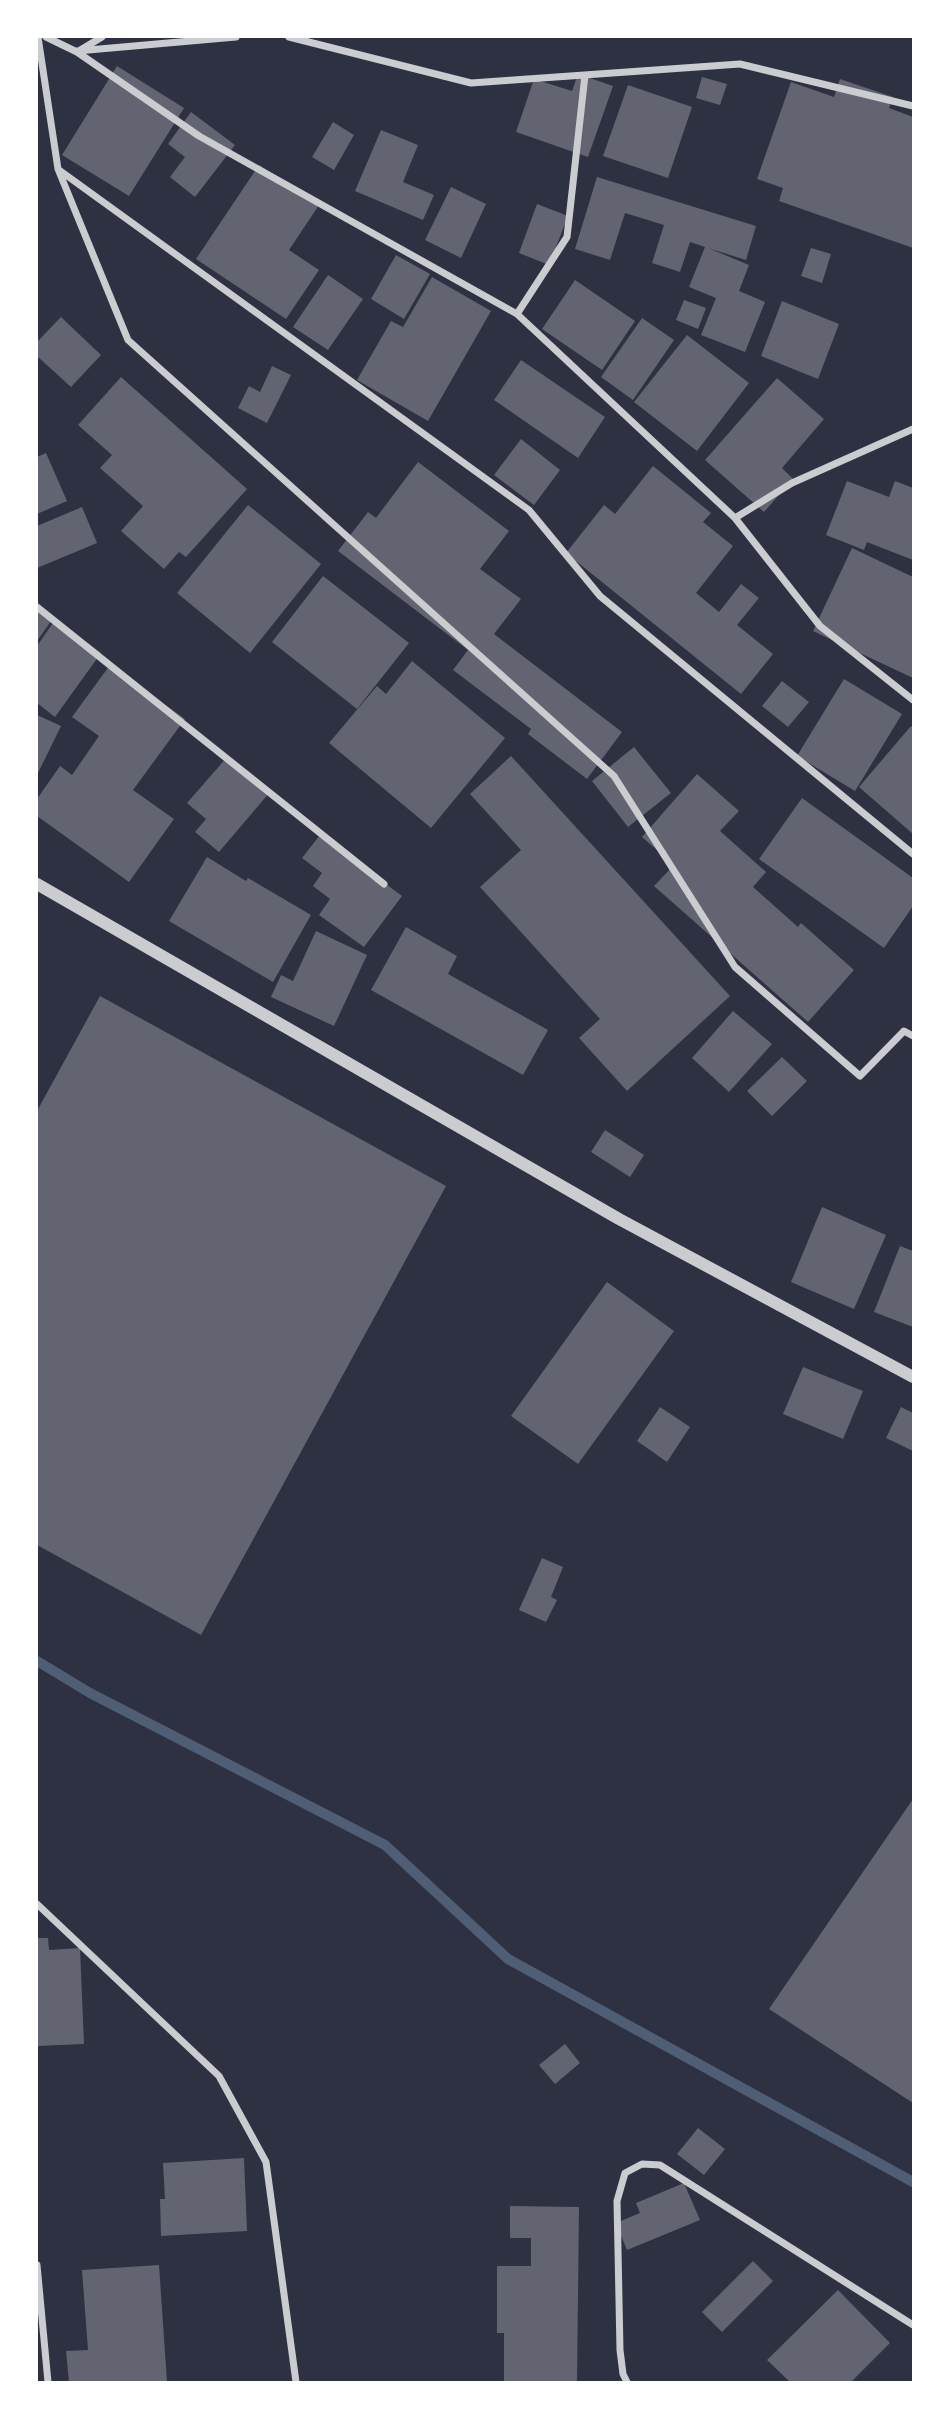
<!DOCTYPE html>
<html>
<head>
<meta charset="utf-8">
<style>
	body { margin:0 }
	#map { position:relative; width:950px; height:2419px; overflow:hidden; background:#2d3142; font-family:Literata,serif }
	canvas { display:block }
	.frame { position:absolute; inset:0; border:38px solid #fff; pointer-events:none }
</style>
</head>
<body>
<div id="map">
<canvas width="950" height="2419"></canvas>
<div class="frame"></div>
</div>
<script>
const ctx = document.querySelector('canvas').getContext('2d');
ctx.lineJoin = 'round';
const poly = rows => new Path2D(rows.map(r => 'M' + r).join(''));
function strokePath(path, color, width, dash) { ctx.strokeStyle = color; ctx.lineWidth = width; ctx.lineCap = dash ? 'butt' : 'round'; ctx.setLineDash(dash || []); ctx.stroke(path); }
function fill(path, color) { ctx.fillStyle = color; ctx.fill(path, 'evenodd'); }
const stream = poly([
	[37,1661,90,1693,385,1845,508,1959,913,2182]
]);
const building = poly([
	[117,66,184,108,129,196,62,155],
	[578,74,613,86,588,157,516,132,534,79,572,91],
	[702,77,727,84,720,105,696,98],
	[840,79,893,97,889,108,913,117,913,248,779,201,783,188,757,179,791,82,834,97],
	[628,85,692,107,668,178,603,156],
	[191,112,235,145,195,197,170,177,185,157,168,144],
	[333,122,354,135,334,170,312,157],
	[381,130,418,145,403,182,434,195,423,220,355,191],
	[259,165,319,205,289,250,319,270,286,319,196,259],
	[597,177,756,226,746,260,708,248,749,265,739,291,765,302,745,352,701,335,716,298,689,287,705,247,690,242,680,272,652,263,664,225,625,213,610,260,575,249],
	[451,187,486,204,461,258,425,240],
	[537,204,568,216,549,265,519,253],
	[811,248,831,254,822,283,801,276],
	[396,255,430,274,404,319,371,299],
	[328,275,363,299,328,350,293,327],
	[432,277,491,311,428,421,357,380,391,321,403,327],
	[575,280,635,321,602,370,542,329],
	[684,300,706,308,698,329,676,320],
	[782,301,839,324,818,379,761,356],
	[61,317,101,355,71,387,37,356,37,342],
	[642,318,674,340,633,400,601,377],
	[687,335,749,383,697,451,634,402],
	[521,360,605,417,578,458,494,400],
	[272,366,291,375,267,423,238,408,249,386,260,392],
	[121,377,247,489,186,557,179,552,164,569,121,531,143,506,100,468,112,455,78,425],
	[777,378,824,419,782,468,793,479,764,512,705,460],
	[521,439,560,470,534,505,494,475],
	[46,453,67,501,37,514,37,457],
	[418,462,509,531,480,569,521,599,494,634,622,732,587,779,528,734,531,729,453,670,468,650,338,551,368,512,376,518],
	[653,466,711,513,703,522,733,546,696,593,719,612,741,584,759,598,737,625,773,654,741,694,566,553,604,505,615,514],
	[847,481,889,497,895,481,913,488,913,560,867,542,864,550,826,535],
	[248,505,321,564,250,653,177,593],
	[82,507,97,543,37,568,37,526],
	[852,548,913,577,913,678,813,631],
	[323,576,409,643,357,709,272,642],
	[37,605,54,617,37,641],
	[55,620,101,653,55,717,37,703,37,646],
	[412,661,505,738,431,828,329,743,377,686,386,694],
	[110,665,185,719,133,790,174,819,129,882,37,816,37,799,60,766,72,775,99,736,72,717],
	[844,679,902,714,855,791,797,756],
	[782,681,809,702,788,727,762,706],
	[37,715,61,726,37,775],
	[911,726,913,728,913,834,859,787],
	[634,747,671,793,628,827,592,781],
	[228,756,270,792,219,852,195,832,206,819,187,803],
	[511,756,730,996,627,1091,579,1038,600,1019,480,887,521,850,470,794],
	[697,774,739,811,720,831,766,872,753,887,798,927,801,923,854,970,808,1022,654,886,674,865,642,837],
	[802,798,913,878,913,906,884,948,759,859],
	[320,835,402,896,364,947,319,915,330,899,313,886,322,873,302,858],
	[207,857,246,881,248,878,311,915,273,982,169,921],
	[406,927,457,956,448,974,548,1030,523,1075,371,990],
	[316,931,367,955,334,1026,271,997,281,975,293,981],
	[100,996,446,1186,201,1635,37,1545,37,1111],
	[733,1011,772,1044,729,1092,692,1058],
	[782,1057,807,1081,772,1116,747,1091],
	[605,1130,644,1155,630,1177,591,1152],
	[822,1207,886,1235,854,1309,791,1282],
	[900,1246,913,1251,913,1327,874,1312],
	[607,1282,674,1331,578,1464,511,1416],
	[803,1367,863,1391,843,1439,783,1414],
	[660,1407,690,1427,667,1462,637,1441],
	[901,1407,913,1413,913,1451,886,1438],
	[542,1558,563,1567,551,1597,557,1600,546,1622,519,1610],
	[913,1799,913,2103,769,2009],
	[37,1938,48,1938,49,1950,80,1948,84,2044,37,2046],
	[565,2044,580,2063,555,2084,539,2065],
	[698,2128,725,2149,704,2175,677,2154],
	[244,2158,247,2231,161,2236,160,2199,165,2199,163,2163],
	[684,2183,700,2220,627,2250,616,2223,640,2213,636,2203],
	[510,2206,579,2207,577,2382,504,2382,504,2333,497,2333,497,2266,531,2266,531,2238,510,2238],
	[753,2261,773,2281,722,2332,702,2312],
	[159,2265,167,2382,69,2382,66,2351,88,2350,82,2270],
	[838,2290,890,2343,851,2382,790,2382,767,2360]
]);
const minor = poly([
	[38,37,58,169,128,340,614,776,735,967,860,1076,904,1031,913,1036],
	[46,37,77,52,102,37],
	[289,37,471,83,740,64,913,106],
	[77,51,236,37],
	[77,52,199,136,517,314,735,518,820,626,913,700],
	[59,170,529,510,600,596,913,854],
	[517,314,567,237,585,75],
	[735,518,792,483,913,429],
	[37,607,384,884],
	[37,1904,219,2076,266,2162,296,2382],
	[37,2265,48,2382],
	[627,2382,623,2374,620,2350,617,2201,625,2173,642,2164,660,2165,913,2325]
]);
const tertiary = poly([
	[37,884,619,1219,913,1377]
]);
strokePath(stream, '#4f5d75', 10);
fill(building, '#626471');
strokePath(minor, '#caccd0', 7);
strokePath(tertiary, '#caccd0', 12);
</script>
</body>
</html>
